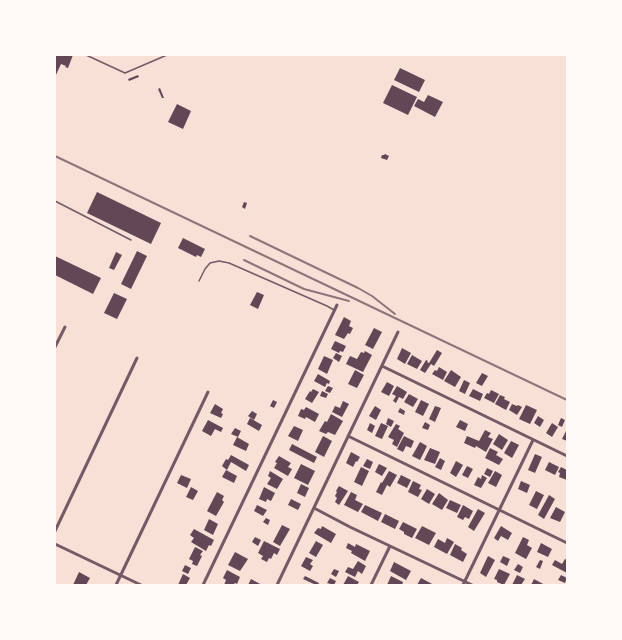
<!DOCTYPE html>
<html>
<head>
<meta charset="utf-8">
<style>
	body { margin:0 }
	#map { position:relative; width:622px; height:640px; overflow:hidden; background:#f7e1d7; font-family:Cabin,sans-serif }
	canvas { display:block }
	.frame { position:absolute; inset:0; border:56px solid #fffaf5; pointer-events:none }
</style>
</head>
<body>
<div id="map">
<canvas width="622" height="640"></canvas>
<div class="frame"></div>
</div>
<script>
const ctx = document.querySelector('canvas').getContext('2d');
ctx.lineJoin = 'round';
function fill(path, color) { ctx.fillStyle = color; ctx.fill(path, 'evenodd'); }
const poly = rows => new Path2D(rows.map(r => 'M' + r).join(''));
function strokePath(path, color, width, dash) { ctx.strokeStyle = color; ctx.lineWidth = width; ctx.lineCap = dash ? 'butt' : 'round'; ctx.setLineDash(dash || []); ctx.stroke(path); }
const building = poly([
	[55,55,58,56,58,55,73,55,68,68,65,67,66,66,61,64,55,77],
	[400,68,425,80,419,92,394,80],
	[138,75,139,77,129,81,128,79],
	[392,85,417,97,408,115,383,103],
	[160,88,164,98,162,98,158,89],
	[428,95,443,102,435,117,414,106,418,99,424,102],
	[177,104,191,111,183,129,168,122],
	[385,154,389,156,387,160,381,158,382,155,384,155],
	[97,192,161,223,151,244,87,213],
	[244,202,247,203,245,209,242,207],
	[183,238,205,249,201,257,197,255,196,257,178,248],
	[137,251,147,256,131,289,121,284],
	[116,252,122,255,114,270,109,268],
	[55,256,101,278,93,294,55,275],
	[257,292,264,295,258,309,250,305],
	[114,293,127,299,117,319,104,313],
	[344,317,351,321,349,326,353,328,350,334,348,333,344,339,335,335],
	[374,328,382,332,373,349,365,345],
	[335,341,346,346,343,352,340,351,339,353,331,349],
	[402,348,411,353,405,364,397,359],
	[437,350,442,353,434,366,431,364,425,373,420,370,426,360,428,361,427,362,429,363],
	[365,351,372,355,363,372,346,364,350,356,357,359,361,352,364,353],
	[336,353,342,356,339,362,333,358],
	[412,355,422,361,417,369,407,364],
	[324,356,333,360,327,374,318,369],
	[439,367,447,372,443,380,432,374,435,370,437,371],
	[355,370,364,375,357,388,348,384],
	[451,370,461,377,455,387,444,381],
	[482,373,488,376,482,386,476,383],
	[318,374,330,381,329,384,327,383,325,387,314,381],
	[464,380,470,383,465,394,459,391],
	[387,382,394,386,389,396,381,392],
	[328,386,333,388,330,393,325,391],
	[397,386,407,392,403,399,399,397,396,403,393,401,396,396,392,394],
	[313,389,319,392,312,403,305,399,310,391,311,392],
	[473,389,483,394,480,401,469,396],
	[491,390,499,394,494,403,484,398,487,393,489,394],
	[322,391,328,394,326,398,320,396],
	[409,394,418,399,413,407,404,402],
	[500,395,505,397,504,399,510,402,506,410,495,404],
	[273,400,277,402,274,408,270,406],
	[421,400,429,404,423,416,415,412],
	[343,401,349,404,342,417,332,412,335,406,340,408],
	[215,404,223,409,221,413,223,414,221,418,210,413],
	[512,404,517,406,518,405,522,407,517,415,509,410],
	[526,405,537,410,530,424,519,419],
	[375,406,381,410,376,420,369,416],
	[435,406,441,408,435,422,429,419],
	[306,407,319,414,315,422,306,417,305,419,298,416,301,409,304,410],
	[400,408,405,411,404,415,398,412],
	[252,411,257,414,254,420,248,416],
	[331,414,343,421,335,435,328,432,326,434,319,431,325,421,327,422],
	[538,416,544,420,540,427,534,423],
	[250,418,262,425,259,431,247,424],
	[388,418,394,421,391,427,386,424],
	[561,418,565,420,562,427,558,425],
	[208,420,223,428,221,432,215,429,211,436,202,431],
	[460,420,468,424,465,431,456,427],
	[425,422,430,425,428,430,422,428],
	[370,423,375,426,372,433,367,430],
	[381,423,388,426,382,439,375,436],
	[552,423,558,427,552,437,546,433],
	[396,424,400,426,398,429,404,433,397,447,392,444,394,440,388,437],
	[294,426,303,430,298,441,288,436],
	[235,428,241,431,238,437,231,434],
	[567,429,567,441,562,439],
	[485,430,491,433,488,437,493,439,486,452,476,446,475,448,464,443,467,436,479,441],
	[499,434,508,440,502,450,493,444],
	[323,436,332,441,324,457,315,452],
	[404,436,414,441,411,448,406,446,403,452,397,449],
	[237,437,249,444,246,451,233,445],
	[511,441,519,445,512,458,504,453],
	[420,442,427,446,420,460,412,456],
	[292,444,317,457,314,463,289,450],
	[430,448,440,452,435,464,424,460],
	[490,448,498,452,496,455,503,459,499,465,485,458],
	[351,452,360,457,357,462,356,461,353,467,346,463],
	[535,454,542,457,535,473,528,470],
	[231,455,249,465,246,471,231,462,227,470,222,466,226,459,228,460],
	[279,456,291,463,288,467,292,469,288,476,274,468,277,463,275,462],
	[440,458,445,461,441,470,435,467],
	[367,459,373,462,370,469,363,466],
	[456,461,463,465,456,477,450,473],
	[549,462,559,467,555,475,545,470],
	[301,464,315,471,308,485,294,478],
	[379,464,387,468,382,476,375,472],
	[467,466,473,469,468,478,462,475],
	[361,467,369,471,362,486,354,482],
	[561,467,567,470,567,480,559,477,560,473,558,472],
	[487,468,493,471,490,477,484,474],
	[226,470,237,476,234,483,222,477],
	[270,471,283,479,277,489,267,484,271,478,268,476],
	[389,471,397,475,390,487,387,485,382,495,376,492,381,482,382,483],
	[495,471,502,475,496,487,488,483],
	[181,475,191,479,187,488,177,483],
	[401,475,411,480,407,488,397,483],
	[482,475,487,478,481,488,474,485,478,477,481,479],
	[413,481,421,485,419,489,422,490,418,497,408,492],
	[521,481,530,485,527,493,518,489],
	[301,484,309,488,305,497,297,493],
	[339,486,348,491,339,505,335,502,337,498,335,496,337,492,336,491],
	[191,487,198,491,193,500,186,497],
	[264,487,275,493,271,501,267,499,266,502,259,499],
	[427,489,435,494,429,504,421,499],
	[536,491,544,495,537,509,529,505],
	[217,492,224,496,222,500,224,502,216,516,207,511],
	[351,492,357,495,355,500,363,504,358,512,344,505],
	[439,493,448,500,442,510,432,504],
	[549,495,555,499,544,519,538,515],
	[291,499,301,504,298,510,288,505],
	[450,500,461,505,457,513,446,508],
	[257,505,267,510,263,516,254,511],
	[365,505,382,513,378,521,361,512],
	[463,505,473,511,469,519,465,517,463,520,457,517],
	[556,507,565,512,560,522,550,518],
	[478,509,485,513,474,531,468,527],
	[385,514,399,521,395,529,381,522],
	[266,518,270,520,268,525,263,522],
	[209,519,218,524,213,535,204,530],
	[403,522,417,529,412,538,404,534,404,532,399,529],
	[282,525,290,529,280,546,273,542],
	[322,526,336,534,331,543,314,533,318,528,321,529],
	[422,526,436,533,429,545,415,538],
	[501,526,512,533,508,540,501,536,498,541,494,538],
	[194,529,214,540,211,546,209,545,206,551,191,542,194,538,190,535],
	[255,537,261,540,258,546,252,542],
	[523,537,529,540,527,545,532,548,526,559,515,553],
	[447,538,454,542,447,554,434,547,438,539,445,543],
	[264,541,280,549,277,555,274,553,271,559,269,558,267,562,261,559,263,556,258,553],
	[316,541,323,545,316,557,309,553],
	[348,543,355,547,356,544,370,551,365,561,351,553,352,551,346,548],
	[541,543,552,549,548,557,537,552],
	[455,544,462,548,461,550,467,554,463,562,450,555],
	[195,547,203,551,200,555,202,556,197,566,192,564,193,561,189,559],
	[235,552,248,559,240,571,228,565],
	[488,556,495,560,486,577,480,573],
	[503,556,510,559,507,566,500,562],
	[306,557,313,560,310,564,313,566,310,571,301,566],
	[565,559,567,560,567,573,552,565,555,560,562,564],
	[540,560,543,561,540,569,536,567],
	[358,561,366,566,362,574,358,571,355,577,345,572,348,567,353,569],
	[394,562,411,571,406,580,390,571],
	[518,564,523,567,520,573,514,570],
	[185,565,191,568,188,574,182,571],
	[334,569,339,571,336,577,331,574],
	[499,569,510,574,504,585,497,582,497,580,494,579],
	[227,570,240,577,237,584,235,583,233,585,224,585,226,580,223,578],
	[79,572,90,578,86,585,73,585],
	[183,574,190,578,186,585,178,585],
	[517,575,525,579,521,585,512,585],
	[561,575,567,578,565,583,558,580],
	[305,576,319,583,318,585,316,585,303,579],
	[348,576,359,582,357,585,343,585],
	[391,576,403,582,402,585,387,585],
	[330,578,336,581,334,585,327,583],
	[421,578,434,585,417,585],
	[251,579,262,585,248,585],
	[534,579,545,585,531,585]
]);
const service = poly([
	[86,55,125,73,167,55],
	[55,201,131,240],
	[199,281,205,269,210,263,219,261,229,263,327,306,334,310]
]);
const minor = poly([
	[55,347,65,327],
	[382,366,567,456],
	[348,436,567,543],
	[314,508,350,527,472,585],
	[55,531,137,358],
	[55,544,141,585],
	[116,585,208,392],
	[203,585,337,305],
	[277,585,398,332],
	[371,585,390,546],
	[463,585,533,440]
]);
const rail = poly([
	[55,156,567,400],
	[250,236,358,288,372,296,395,314],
	[244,260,304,289,349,301]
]);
fill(building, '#644757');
strokePath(service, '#755966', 1.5);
strokePath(minor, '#755966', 3);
strokePath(rail, '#8f747c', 2);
</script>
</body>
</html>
